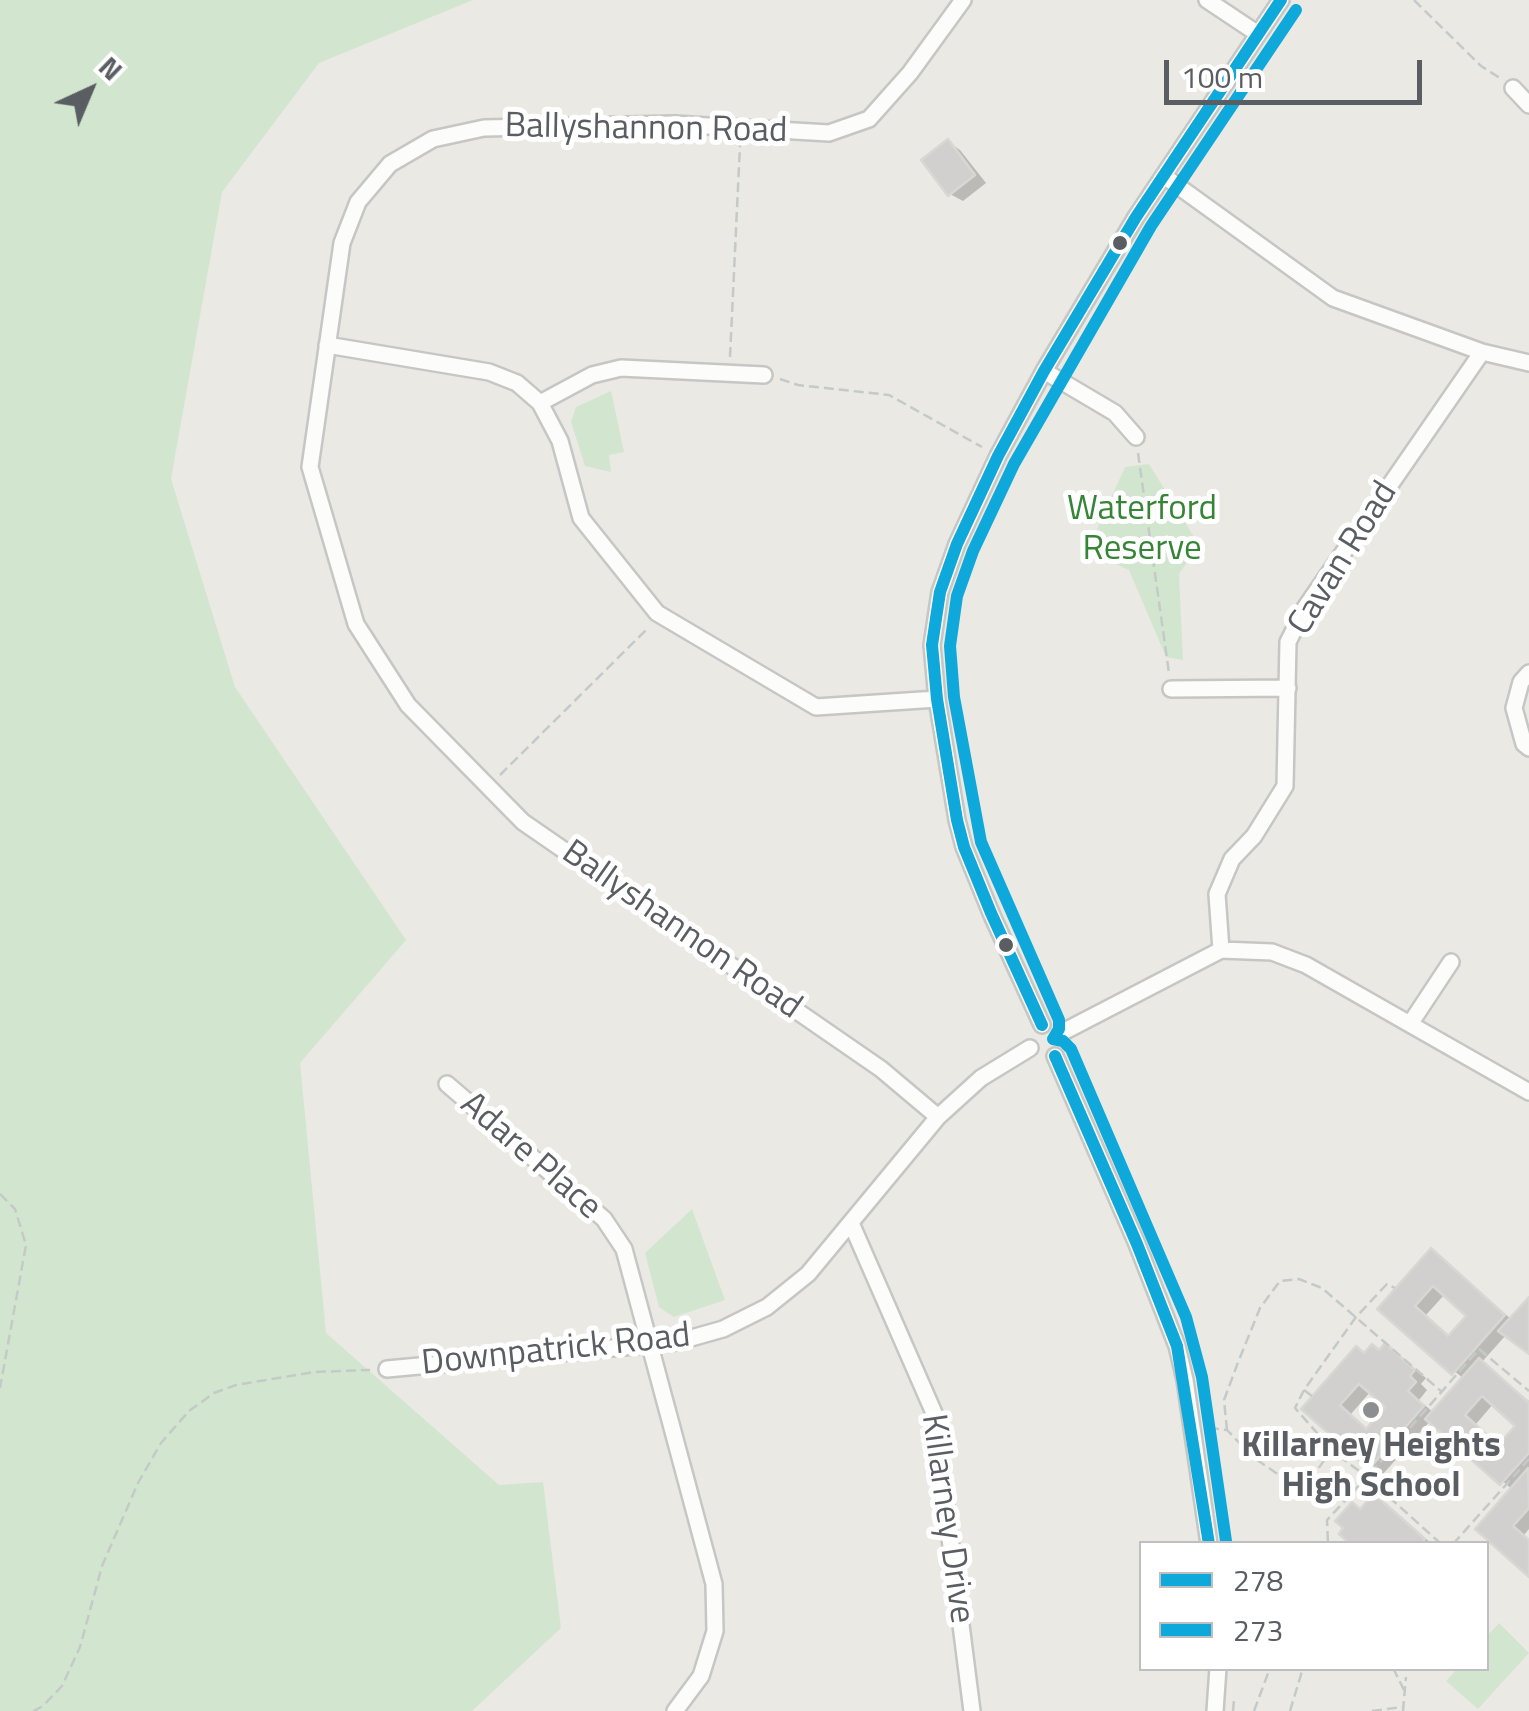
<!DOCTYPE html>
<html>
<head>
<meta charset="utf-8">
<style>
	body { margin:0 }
	#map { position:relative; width:1529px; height:1711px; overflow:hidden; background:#eae9e4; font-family:"Titillium Web",sans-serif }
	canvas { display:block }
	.legend { position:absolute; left:1139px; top:1541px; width:350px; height:130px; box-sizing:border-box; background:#fff; border:2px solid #bdbfc0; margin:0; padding:12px 18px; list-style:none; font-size:30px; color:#5a5e62 }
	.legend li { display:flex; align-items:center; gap:20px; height:50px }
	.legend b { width:50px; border:2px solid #bdbfc0 }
	.north { position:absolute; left:40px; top:40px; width:100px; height:100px; -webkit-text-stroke:8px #fff; paint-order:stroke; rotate:44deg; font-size:28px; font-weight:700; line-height:40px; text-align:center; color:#5a5e62 }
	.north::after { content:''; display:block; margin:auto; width:35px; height:45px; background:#5a5e62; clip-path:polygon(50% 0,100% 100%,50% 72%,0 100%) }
	.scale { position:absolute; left:1164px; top:60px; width:258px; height:45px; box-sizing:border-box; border:5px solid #5a5e62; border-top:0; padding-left:12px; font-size:30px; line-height:35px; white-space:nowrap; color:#5a5e62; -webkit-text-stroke:8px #fff; paint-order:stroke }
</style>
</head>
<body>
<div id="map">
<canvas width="1529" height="1711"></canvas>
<ul class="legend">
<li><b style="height:12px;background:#0ea8da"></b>278</li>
<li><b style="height:12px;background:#0ea8da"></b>273</li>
</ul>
<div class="north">N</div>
<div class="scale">100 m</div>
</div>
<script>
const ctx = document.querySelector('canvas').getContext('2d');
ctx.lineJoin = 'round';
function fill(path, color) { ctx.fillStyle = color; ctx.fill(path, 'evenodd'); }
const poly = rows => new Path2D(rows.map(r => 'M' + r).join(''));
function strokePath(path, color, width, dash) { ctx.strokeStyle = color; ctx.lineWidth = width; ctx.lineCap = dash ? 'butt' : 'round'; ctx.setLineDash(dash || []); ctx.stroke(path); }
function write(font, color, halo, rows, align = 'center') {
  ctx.font = font + ' "Titillium Web",sans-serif'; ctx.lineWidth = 10; ctx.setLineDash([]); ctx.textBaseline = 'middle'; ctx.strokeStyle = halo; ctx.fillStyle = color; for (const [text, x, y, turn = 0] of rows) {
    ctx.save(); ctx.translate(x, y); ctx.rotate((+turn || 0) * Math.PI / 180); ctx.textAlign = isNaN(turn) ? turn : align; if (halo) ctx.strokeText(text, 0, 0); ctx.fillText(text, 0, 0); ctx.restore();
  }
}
const green = poly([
	[0,0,473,0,319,63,222,192,171,479,235,687,406,940,300,1063,326,1333,499,1485,543,1482,561,1628,472,1711,0,1711],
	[611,391,624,452,609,455,611,472,585,466,571,422,576,407],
	[1149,464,1199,545,1179,574,1183,660,1166,657,1129,570,1087,551,1125,467],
	[692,1209,725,1300,674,1317,659,1307,645,1253],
	[1499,1623,1529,1653,1478,1709,1446,1681,1457,1669,1486,1668,1487,1636]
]);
const shadow = poly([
	[948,142,960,150,986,183,963,201,950,194],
	[1431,1251,1443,1259,1512,1320,1529,1301,1529,1351,1506,1335,1481,1363,1529,1401,1529,1529,1524,1535,1529,1539,1529,1574,1478,1529,1513,1490,1431,1420,1383,1474,1305,1409,1366,1355,1386,1346,1426,1378,1421,1384,1427,1390,1419,1400,1434,1413,1464,1379,1380,1309],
	[1445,1294,1469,1316,1451,1337,1426,1315],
	[1371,1391,1389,1407,1369,1430,1351,1414],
	[1494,1403,1518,1425,1500,1446,1476,1424],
	[1374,1497,1387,1504,1432,1544,1354,1544,1362,1511]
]);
const building = poly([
	[948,139,975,175,948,196,921,160,948,139],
	[1431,1248,1505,1315,1452,1375,1377,1309,1431,1248],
	[1433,1286,1466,1316,1448,1336,1415,1306,1433,1286],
	[1529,1297,1529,1354,1498,1331,1529,1297],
	[1385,1343,1415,1370,1410,1376,1416,1382,1408,1391,1424,1406,1369,1469,1301,1409,1356,1346,1364,1353,1372,1344,1379,1350,1385,1343],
	[1359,1384,1385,1407,1366,1429,1340,1405,1359,1384],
	[1479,1358,1529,1403,1529,1453,1500,1485,1425,1419,1479,1358],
	[1482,1396,1515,1426,1498,1445,1465,1415,1482,1396],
	[1528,1468,1529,1508,1513,1526,1529,1540,1529,1577,1475,1529,1528,1468],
	[1374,1494,1425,1539,1421,1544,1350,1544,1339,1534,1343,1528,1335,1521,1352,1502,1360,1509,1374,1494]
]);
const path = poly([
	[1414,0,1481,66,1500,78],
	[730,357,740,145],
	[780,379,798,385,889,395,982,447],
	[1138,453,1169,673],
	[500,775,647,629],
	[0,1194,15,1209,26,1245,0,1388],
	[1304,1390,1295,1408,1332,1450,1325,1459,1334,1452,1367,1477,1327,1520,1328,1544],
	[1312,1396,1304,1390,1356,1317,1387,1284,1395,1288],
	[1209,1428,1227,1430,1253,1457,1276,1473,1309,1482,1325,1459],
	[1227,1430,1224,1400,1237,1365,1260,1308,1280,1281,1299,1279,1322,1288,1442,1392],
	[1441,1544,1367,1477,1479,1349,1529,1391],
	[1453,1544,1529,1459],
	[1393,1668,1404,1690],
	[33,1711,43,1706,62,1686,80,1647,102,1566,138,1483,161,1443,189,1411,214,1393,236,1385,314,1372,370,1370],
	[1233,1711,1234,1700],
	[1254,1711,1270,1668],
	[1290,1711,1303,1668],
	[1372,1711,1402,1707],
	[1403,1711,1406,1677]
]);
const street = poly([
	[1207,0,1258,34],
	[1513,88,1529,105],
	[1164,176,1333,298,1482,352,1529,363],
	[327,345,489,372,517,383,540,403,560,441,581,518,657,613,816,707,937,699],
	[1044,371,1115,413,1136,437],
	[540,403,592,375,621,368,764,375],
	[1529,673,1521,682,1514,708,1524,744,1529,748],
	[1171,689,1288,688],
	[1221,950,1217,894,1232,859,1254,836,1285,786,1288,642,1305,608,1482,352],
	[1410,1024,1451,962],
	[1042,1025,991,913,964,847,957,820,937,699,932,645,940,592,957,544,998,456,1044,371,1136,217,1281,0],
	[1061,1033,1221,950,1272,952,1306,965,1529,1092],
	[1055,1056,1137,1244,1177,1346,1185,1380,1209,1544],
	[447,1084,604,1219,624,1249,714,1584,715,1631,701,1676,675,1711],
	[938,1117,881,1069,523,822,408,705,356,624,310,467,342,243,358,202,390,164,433,139,484,128,674,124,829,133,869,119,910,73,963,0],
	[851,1223,934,1413,972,1711],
	[387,1369,677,1342,723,1329,767,1307,808,1274,938,1117,981,1078,1030,1048],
	[1215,1711,1218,1668]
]);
const bus1 = poly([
	[1042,1025,991,913,964,847,957,820,937,699,932,645,940,592,957,544,998,456,1044,371,1136,217,1281,0],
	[1055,1056,1137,1244,1177,1346,1209,1544]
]);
const bus2 = poly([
	[1226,1541,1202,1377,1186,1317,1071,1049,1063,1041,1053,1039,1059,1029,1059,1020,981,842,954,697,950,646,957,596,973,551,1014,464,1151,226,1296,10]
]);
const markers = [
	[1120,243,9,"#5a5e62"],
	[1006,945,9,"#5a5e62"],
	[1371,1410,10,"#8c8f90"]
];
const streetNames = [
	["Ballyshannon Road",646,130,1],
	["Cavan Road",1344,559,-58],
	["Ballyshannon Road",681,931,35],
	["Adare Place",530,1157,41],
	["Downpatrick Road",556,1351,-6],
	["Killarney Drive",946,1519,82]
];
const parkNames = [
	["Waterford",1142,510],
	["Reserve",1142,550]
];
const poiNames = [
	["Killarney Heights",1371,1447],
	["High School",1371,1487]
];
fill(green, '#d2e6cf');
fill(shadow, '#0003');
fill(building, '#d2d0ce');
strokePath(building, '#d9d7d4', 2.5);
strokePath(street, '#c6c6c5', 20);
strokePath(path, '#c4cac7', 2.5, [10, 5]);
strokePath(street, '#fcfcfb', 15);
strokePath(bus1, '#0ea8da', 12);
strokePath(bus2, '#0ea8da', 12);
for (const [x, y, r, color] of markers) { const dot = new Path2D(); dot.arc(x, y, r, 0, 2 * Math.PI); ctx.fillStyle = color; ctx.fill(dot); strokePath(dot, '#fff', 4); }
write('35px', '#5a5e62', '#fff', streetNames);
write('35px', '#368536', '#fff', parkNames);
write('bold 35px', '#5a5e62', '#fff', poiNames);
</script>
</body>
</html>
